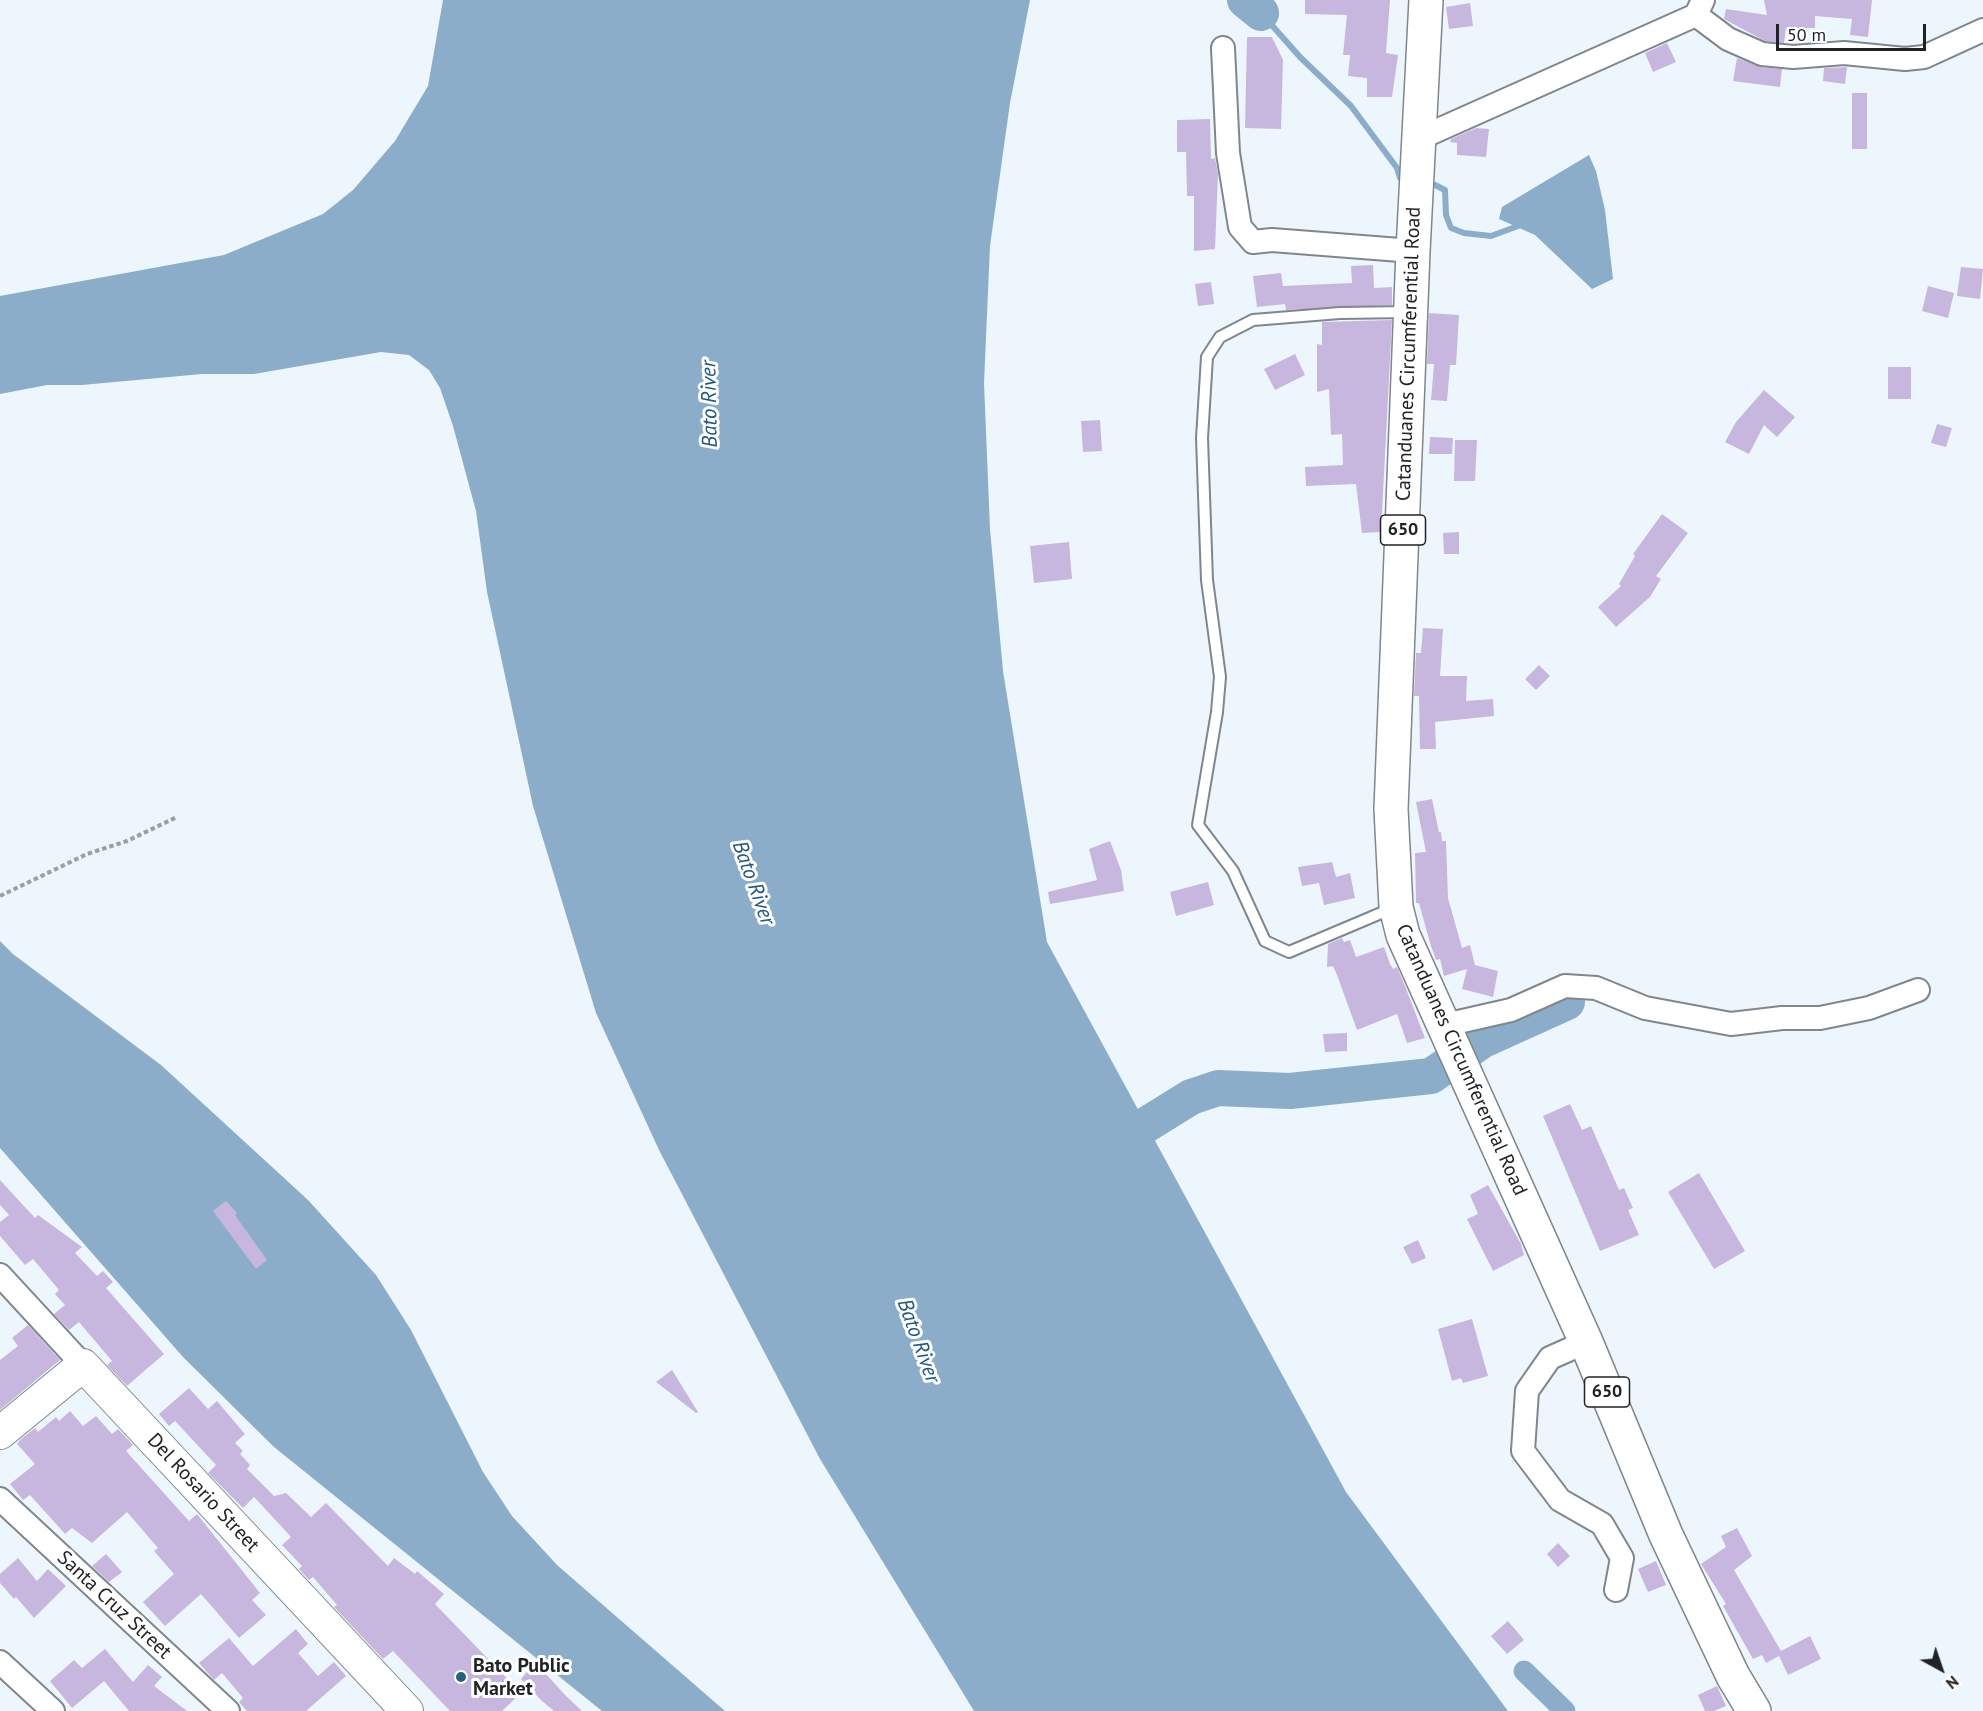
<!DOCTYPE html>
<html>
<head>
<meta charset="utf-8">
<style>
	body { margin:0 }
	#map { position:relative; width:1983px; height:1711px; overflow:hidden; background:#eef6fd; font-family:"PT Sans",sans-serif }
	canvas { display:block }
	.north { position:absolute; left:1911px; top:1639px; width:60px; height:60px; -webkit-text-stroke:4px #fff; paint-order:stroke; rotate:140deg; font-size:16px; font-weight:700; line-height:24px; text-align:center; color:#202325 }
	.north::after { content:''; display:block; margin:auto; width:21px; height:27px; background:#202325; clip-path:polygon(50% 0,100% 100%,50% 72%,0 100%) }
	.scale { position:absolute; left:1776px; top:24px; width:150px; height:27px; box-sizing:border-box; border:3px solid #202325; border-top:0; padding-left:8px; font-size:18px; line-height:21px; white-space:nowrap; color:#202325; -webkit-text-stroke:4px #fff; paint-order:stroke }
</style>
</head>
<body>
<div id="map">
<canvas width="1983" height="1711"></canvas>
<div class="north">N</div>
<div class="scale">50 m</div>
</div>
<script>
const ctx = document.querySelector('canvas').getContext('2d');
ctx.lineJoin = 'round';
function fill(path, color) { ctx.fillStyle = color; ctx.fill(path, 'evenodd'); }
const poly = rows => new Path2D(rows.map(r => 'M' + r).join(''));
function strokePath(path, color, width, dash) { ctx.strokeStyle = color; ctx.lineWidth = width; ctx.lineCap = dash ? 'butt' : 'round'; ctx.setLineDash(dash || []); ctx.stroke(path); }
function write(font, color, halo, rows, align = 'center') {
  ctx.font = font + ' "PT Sans",sans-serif'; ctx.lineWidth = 6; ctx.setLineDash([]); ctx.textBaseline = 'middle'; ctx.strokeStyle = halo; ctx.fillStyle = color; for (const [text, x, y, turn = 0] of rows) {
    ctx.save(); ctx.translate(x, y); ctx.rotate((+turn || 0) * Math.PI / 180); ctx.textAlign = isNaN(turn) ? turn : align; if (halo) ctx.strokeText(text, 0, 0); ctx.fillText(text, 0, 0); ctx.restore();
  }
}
const water = poly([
	[443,0,1030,0,1010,103,990,246,984,383,990,529,1003,671,1047,942,1346,1492,1508,1711,974,1711,820,1459,659,1150,596,1013,533,806,487,592,476,511,453,426,440,388,429,370,409,355,381,352,254,374,202,374,82,385,47,385,0,394,0,296,224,255,323,214,353,190,395,141,428,86],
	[1589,155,1596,171,1605,210,1613,279,1592,289,1535,235,1499,219,1502,207],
	[0,941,13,954,161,1065,308,1200,376,1275,411,1330,483,1472,512,1516,557,1565,725,1711,602,1711,274,1447,183,1357,0,1148]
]);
const stream = poly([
	[1261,13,1300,57,1351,106,1397,168,1400,178,1407,181],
	[1435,185,1445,190,1446,215,1451,228,1464,233,1491,236,1518,226]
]);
const canal = poly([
	[1524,1671,1565,1711]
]);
const river = poly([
	[1245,0,1261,13],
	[1104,1151,1191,1097,1218,1088,1290,1091,1431,1076,1483,1040,1567,1002]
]);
const building = poly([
	[1305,0,1390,0,1386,53,1398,55,1392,97,1367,97,1367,78,1348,76,1350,55,1343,55,1347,15,1305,14],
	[1764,0,1872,0,1868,37,1850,35,1852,19,1815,16,1815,28,1786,28,1784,43,1765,41,1724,19,1726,9,1767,15],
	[1470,3,1473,26,1449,29,1446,7],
	[1247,37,1272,37,1283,60,1281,129,1245,128],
	[1667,43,1676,62,1653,72,1645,53],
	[1737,58,1760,67,1782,69,1780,87,1733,81],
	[1847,67,1845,84,1823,81,1824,68],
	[1852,93,1867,93,1867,149,1852,149],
	[1210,119,1211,159,1215,158,1218,174,1215,249,1194,251,1194,196,1187,196,1186,152,1177,152,1177,120],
	[1476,128,1489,129,1486,157,1457,155,1457,143,1450,142,1451,139],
	[1373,265,1374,288,1392,287,1392,305,1286,310,1285,304,1257,307,1253,276,1281,273,1283,286,1352,283,1351,266],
	[1961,267,1983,269,1980,299,1957,296],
	[1211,282,1214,304,1198,306,1195,284],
	[1928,286,1954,293,1948,318,1922,311],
	[1429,313,1459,315,1456,365,1450,365,1447,401,1431,400,1434,364,1427,364],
	[1392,320,1381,532,1362,533,1356,484,1306,486,1305,467,1343,465,1342,434,1331,435,1329,389,1317,392,1317,344,1322,345,1322,322],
	[1295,354,1305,375,1275,390,1264,369],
	[1888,367,1911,367,1911,399,1888,399],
	[1764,390,1795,417,1777,437,1764,425,1749,454,1725,442,1736,422],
	[1100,420,1102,451,1083,452,1081,421],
	[1937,424,1952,428,1946,447,1931,443],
	[1430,437,1453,438,1452,454,1429,454],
	[1455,440,1477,440,1475,481,1454,481],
	[1662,514,1688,533,1656,576,1661,579,1650,597,1616,627,1598,607,1621,586,1619,584,1635,556,1633,554],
	[1459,532,1459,554,1444,554,1443,533],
	[1069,542,1072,579,1034,583,1030,546],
	[1423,628,1443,629,1440,676,1467,676,1466,701,1493,699,1494,716,1435,722,1436,749,1420,749,1419,696,1414,696,1416,653,1421,653],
	[1539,665,1550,676,1536,690,1525,679],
	[1432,799,1439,832,1441,832,1442,841,1446,841,1448,898,1462,948,1470,945,1475,965,1498,971,1493,997,1462,989,1467,969,1444,976,1440,959,1436,960,1430,943,1419,903,1416,903,1415,853,1426,852,1416,802],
	[1110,841,1121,870,1124,891,1050,904,1048,892,1097,880,1089,849],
	[1332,862,1336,877,1350,873,1355,898,1324,905,1319,883,1302,886,1298,867],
	[1208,882,1214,905,1176,916,1170,892],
	[1342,938,1344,942,1350,940,1356,957,1384,947,1390,964,1393,969,1397,967,1405,986,1425,1038,1407,1043,1397,1014,1357,1030,1337,975,1333,966,1327,967,1328,944],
	[1347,1033,1347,1051,1325,1052,1323,1034],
	[1570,1104,1582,1130,1591,1126,1619,1190,1624,1188,1633,1208,1628,1210,1639,1235,1600,1251,1543,1116],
	[1699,1173,1745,1251,1714,1269,1668,1192],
	[0,1180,35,1218,38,1215,82,1247,75,1253,97,1276,103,1271,113,1282,106,1288,164,1354,127,1386,107,1365,112,1361,79,1322,69,1330,54,1314,65,1305,55,1294,59,1290,33,1259,25,1265,0,1236,0,1222,9,1215,0,1205],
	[1488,1185,1521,1244,1524,1255,1493,1271,1467,1219,1478,1214,1470,1195],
	[226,1201,237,1213,235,1215,267,1260,256,1269,213,1211],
	[1418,1240,1426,1258,1412,1264,1403,1247],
	[1472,1319,1488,1376,1463,1383,1461,1378,1452,1381,1438,1329],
	[28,1325,60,1360,0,1410,0,1360,18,1346,12,1338],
	[672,1370,698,1412,696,1413,656,1382],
	[189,1388,208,1409,217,1401,245,1434,235,1443,243,1451,240,1454,250,1465,247,1469,274,1496,286,1493,311,1517,326,1503,388,1566,394,1558,415,1574,417,1571,444,1594,435,1604,521,1693,502,1711,450,1711,393,1651,383,1659,334,1607,337,1605,313,1577,309,1580,299,1569,302,1566,282,1545,291,1537,282,1527,254,1497,243,1508,208,1473,216,1465,175,1421,169,1426,159,1414],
	[70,1411,83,1426,96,1416,112,1434,118,1429,133,1445,126,1451,189,1521,197,1514,260,1593,252,1600,266,1615,239,1638,201,1594,165,1626,143,1602,174,1574,154,1551,158,1548,127,1512,92,1543,72,1528,65,1534,30,1495,23,1500,10,1484,35,1464,17,1444,20,1440,35,1428,38,1432,56,1417,59,1421],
	[1737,1528,1752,1556,1734,1570,1781,1651,1810,1636,1821,1659,1788,1675,1779,1656,1766,1663,1762,1655,1753,1659,1723,1606,1726,1604,1701,1564,1726,1547,1721,1536],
	[1558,1543,1570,1556,1558,1567,1547,1554],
	[106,1554,122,1572,109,1582,92,1566],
	[18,1558,37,1581,48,1569,66,1586,34,1618,16,1597,14,1599,0,1583,0,1574],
	[1656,1561,1666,1585,1648,1592,1638,1569],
	[1508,1621,1524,1640,1507,1654,1491,1636],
	[296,1629,308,1644,298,1653,318,1676,334,1662,346,1676,306,1711,247,1711,239,1702,243,1698,222,1673,214,1680,199,1663,229,1638,253,1666],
	[105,1649,133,1682,148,1665,162,1677,154,1686,187,1711,129,1711,104,1681,72,1708,50,1681,74,1660,82,1668],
	[535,1662,566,1696,582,1711,554,1711,542,1701,521,1679],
	[1717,1686,1726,1706,1714,1711,1705,1711,1698,1695]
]);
const path = poly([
	[0,896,87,854,127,841,177,817]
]);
const lane = poly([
	[1393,908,1289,952,1265,941,1233,871,1198,825,1217,712,1220,677,1207,580,1202,438,1207,357,1220,337,1253,320,1340,313,1407,312]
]);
const street = poly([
	[1696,15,1728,39,1762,54,1793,57,1844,53,1905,59,1924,57,1983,30],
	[1223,48,1228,153,1240,227,1253,242,1272,240,1413,251],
	[1418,139,1696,15,1703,0],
	[1445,1025,1511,1010,1565,986,1596,988,1645,1008,1731,1024,1782,1018,1820,1018,1869,1008,1918,990],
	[0,1275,83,1365],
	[1586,1342,1550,1358,1527,1391,1523,1451,1560,1500,1602,1524,1622,1558,1616,1590],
	[0,1499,228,1711],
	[0,1662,53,1711]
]);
const secondary = poly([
	[0,1433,83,1365,407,1711]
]);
const primary = poly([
	[1426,0,1413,251,1391,809,1396,907,1403,935,1586,1342,1666,1535,1733,1676,1754,1711]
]);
const markers = [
	[461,1677,6,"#256279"]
];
const shields = [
	[1403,530,45],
	[1607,1392,45]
];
const shieldNames = [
	["650",1403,530],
	["650",1607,1392]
];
const streetNames = [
	["Catanduanes Circumferential Road",1409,354,-88],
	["Catanduanes Circumferential Road",1461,1060,66],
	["Del Rosario Street",203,1493,47],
	["Santa Cruz Street",114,1605,43]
];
const poiNames = [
	["Bato Public",473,1666],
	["Market",473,1689]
];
const waterNames = [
	["Bato River",710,404,-91],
	["Bato River",753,883,70],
	["Bato River",918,1341,70]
];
fill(water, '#8badca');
strokePath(stream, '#8badca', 6);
strokePath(canal, '#8badca', 21);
strokePath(river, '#8badca', 36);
fill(building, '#c7b7de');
strokePath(lane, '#7f878d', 14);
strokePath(street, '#7f878d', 26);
strokePath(secondary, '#7f878d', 34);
strokePath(primary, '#7f878d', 36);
strokePath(path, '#9aa0a5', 4, [4.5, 3]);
strokePath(lane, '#fff', 10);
strokePath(street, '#fff', 22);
strokePath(secondary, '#fff', 32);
strokePath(primary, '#fff', 33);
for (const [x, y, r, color] of markers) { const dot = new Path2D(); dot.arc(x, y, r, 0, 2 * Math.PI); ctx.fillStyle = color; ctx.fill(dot); strokePath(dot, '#fff', 2); }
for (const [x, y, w] of shields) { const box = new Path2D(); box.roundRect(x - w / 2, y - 15, w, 30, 4.5); ctx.fillStyle = '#fff'; ctx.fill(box); strokePath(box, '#202325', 1.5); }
write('bold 18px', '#202325', null, shieldNames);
write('20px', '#202325', '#fff', streetNames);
write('bold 20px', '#202325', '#fff', poiNames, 'left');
write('italic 21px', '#20577f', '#fff', waterNames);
</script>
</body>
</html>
